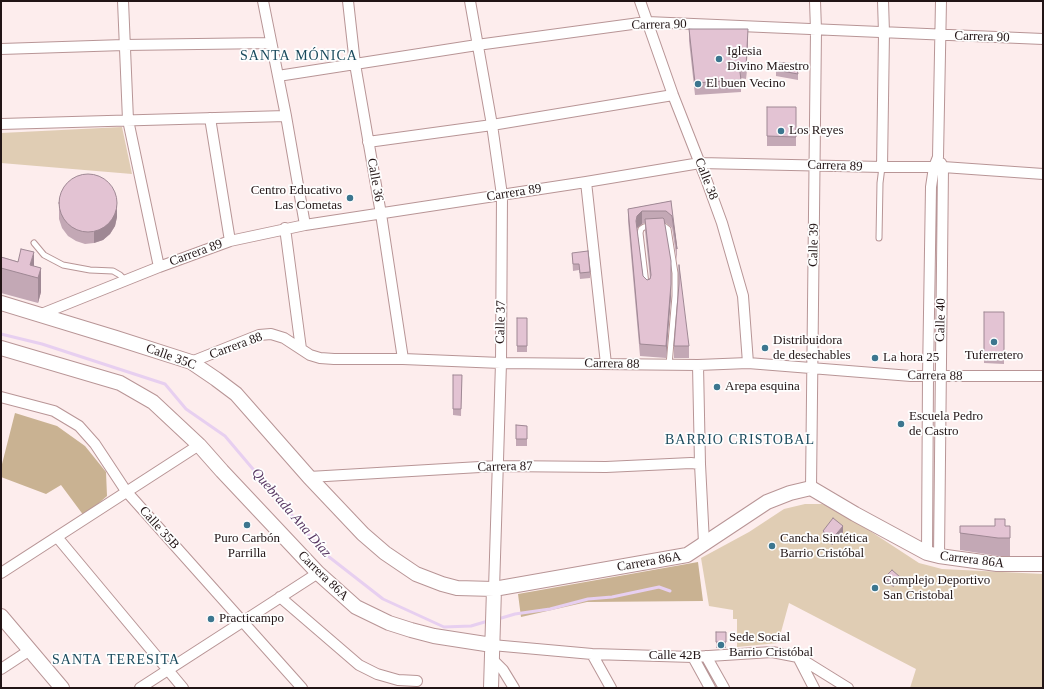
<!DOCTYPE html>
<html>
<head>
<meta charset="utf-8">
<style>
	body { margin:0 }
	#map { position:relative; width:1044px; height:689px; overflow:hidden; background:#fdeded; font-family:Georgia,serif }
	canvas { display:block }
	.frame { position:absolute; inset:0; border:2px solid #211415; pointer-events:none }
</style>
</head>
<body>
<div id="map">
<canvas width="1044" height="689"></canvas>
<div class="frame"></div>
</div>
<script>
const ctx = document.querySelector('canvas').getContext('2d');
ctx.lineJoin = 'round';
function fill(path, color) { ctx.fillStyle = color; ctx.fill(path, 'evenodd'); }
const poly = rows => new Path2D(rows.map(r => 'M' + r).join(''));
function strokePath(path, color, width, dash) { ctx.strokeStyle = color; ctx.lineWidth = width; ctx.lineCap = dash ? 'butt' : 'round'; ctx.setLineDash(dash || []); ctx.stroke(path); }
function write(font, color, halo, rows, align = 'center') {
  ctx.font = font + ' Georgia,serif'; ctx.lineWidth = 3.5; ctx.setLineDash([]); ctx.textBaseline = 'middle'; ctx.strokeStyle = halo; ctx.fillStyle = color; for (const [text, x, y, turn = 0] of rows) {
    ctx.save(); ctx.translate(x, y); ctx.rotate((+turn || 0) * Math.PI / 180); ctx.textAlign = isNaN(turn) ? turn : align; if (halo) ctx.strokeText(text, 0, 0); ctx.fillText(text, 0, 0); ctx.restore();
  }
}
const green = poly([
	[122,127,132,174,1,163,1,133],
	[805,504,822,504,840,510,851,516,870,531,919,563,942,569,1043,574,1043,688,910,688,916,669,789,603,778,643,737,647,737,619,733,619,733,610,709,606,701,558,749,532,784,509]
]);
const forest = poly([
	[15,413,57,426,85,446,106,472,107,496,84,516,61,485,46,494,1,477,1,468],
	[698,562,703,601,587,602,521,617,518,594]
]);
const stream = poly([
	[1,334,42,344,165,384,186,409,225,436,324,553,383,599,444,627,471,626,488,621],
	[498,619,515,614,550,609,588,599,612,597,659,587,670,591]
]);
const lane = poly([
	[661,226,664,226,668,229,675,273,675,296,669,365],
	[879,238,880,183,882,167],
	[34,243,44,255,63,265,90,270,113,271,120,275,125,280],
	[646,284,640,233,641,229,644,227,651,226]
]);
const street = poly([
	[123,1,128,120,159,267],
	[263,1,286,116,305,225],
	[348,1,355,64,381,214,403,359],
	[470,1,492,125,502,195,501,363,494,589],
	[640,1,673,95,706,179,722,223,743,296,748,363],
	[1,49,124,45,271,43],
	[278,76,477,45,647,22,1043,39],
	[210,118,230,241],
	[1,124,286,116],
	[368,142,492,125,673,95],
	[882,167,884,33,883,1],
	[586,182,606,364],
	[285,228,301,349],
	[39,315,159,267,230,241,305,225,586,182,700,163,882,167,943,167,1043,174],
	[191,362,259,335,271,334,284,338,310,355,320,358,334,359,403,359,501,363,698,365,748,363,911,376,1043,376],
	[698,365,700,464,704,543],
	[1,397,54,411,79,426,95,444,126,491,302,688],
	[309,477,497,466,606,467,691,463,700,464],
	[811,488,816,30,815,1],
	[57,537,183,688],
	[927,553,928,376,931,187,934,167,938,157,941,1],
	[939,556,943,167,941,163],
	[1,573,199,445],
	[280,597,359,665,377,674,398,680,417,681],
	[492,645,592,654,693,657,772,652,798,657,848,688],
	[592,654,611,688],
	[706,656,724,688],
	[693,657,710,688],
	[798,657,814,688],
	[492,659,503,670,514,688],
	[1,669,30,650],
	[140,688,318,573]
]);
const secondary = poly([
	[1,303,116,338,191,362,216,379,236,394,309,477,363,534,385,553,416,574,442,584,457,588,494,589,687,555,767,502,790,493,811,488,855,514,927,553,939,556,997,564,1043,564],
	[1,348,120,383,153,402,199,445,222,471,318,573,356,607,389,623,411,630,434,636,492,645],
	[1,616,62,688],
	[491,688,494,589]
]);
const wall = poly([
	[689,29,748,41,746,79,741,78,741,92,695,95,689,41],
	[776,62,798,74,798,80,776,76],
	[767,107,796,107,796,146,767,146],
	[59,197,117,217,115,226,110,234,103,240,94,243,85,244,76,241,68,236,62,228,59,219],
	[671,201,677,249,677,261,672,228,666,223,665,223,671,296,666,358,640,356,628,221,628,209],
	[645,223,645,231,650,278,647,280,643,276,637,229,637,228,642,224],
	[1,243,2,257,41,268,41,292,38,303,1,293],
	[572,253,590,272,590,278,580,279,579,270,573,271],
	[984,312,1004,312,1004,364,984,363],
	[517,318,527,318,527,352,517,352],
	[674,346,689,346,689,358,674,358],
	[453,375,462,375,461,416,453,415],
	[516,425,527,426,527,446,516,446],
	[960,526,1010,526,1010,556,998,556,960,550],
	[823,531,843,532,832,545,823,537],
	[885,577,900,580,893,587,885,580],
	[716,632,726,632,726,648,716,648]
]);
const shadedWall = poly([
	[748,29,748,41,746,79,746,67],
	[117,205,117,217,115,226,110,234,103,240,94,243,94,231],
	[642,211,642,224,637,228,636,233,636,221,637,216],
	[2,243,2,269,1,268,1,247],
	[34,252,34,277,30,265],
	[41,268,41,292,38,303,38,278],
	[671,284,671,296,666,358,666,346],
	[843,526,843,532,832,545,832,539],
	[900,577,900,580,893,587,893,584]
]);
const building = poly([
	[689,29,748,29,746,67,739,65,741,80,695,83,689,29],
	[776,62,796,64,798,74,776,70,776,62],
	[767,107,796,107,796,137,767,136,767,107],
	'59 203a29 29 0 1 1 58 0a29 29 0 1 1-58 0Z',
	[671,201,677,249,672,216,666,211,642,211,637,216,636,221,643,276,647,280,650,279,651,275,645,219,663,218,664,219,671,261,671,284,666,346,640,344,628,209,671,201],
	[21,249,34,252,30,265,41,268,38,278,1,268,1,257,18,262,21,249],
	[588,251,590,272,580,273,579,264,573,264,572,253,588,251],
	[679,265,689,346,674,346,679,284,679,265],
	[984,312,1004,312,1004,355,984,354,984,312],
	[517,318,527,318,527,346,517,346,517,318],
	[453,375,462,375,461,409,453,409,453,375],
	[516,425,527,426,527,439,516,439,516,425],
	[833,518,843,526,832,539,823,531,833,518],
	[995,519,1005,519,1005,526,1010,526,1010,538,998,538,960,533,960,526,995,526,995,519],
	[892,570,900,577,893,584,885,577,892,570],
	[716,632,726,632,726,642,716,642,716,632]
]);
const markers = [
	[719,59,4,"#3c768f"],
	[698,84,4,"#3c768f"],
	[781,131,4,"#3c768f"],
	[350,198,4,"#3c768f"],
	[994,342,4,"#3c768f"],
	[765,348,4,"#3c768f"],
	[875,358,4,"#3c768f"],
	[717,387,4,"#3c768f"],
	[901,424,4,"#3c768f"],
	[247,525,4,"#3c768f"],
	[772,546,4,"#3c768f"],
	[875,588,4,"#3c768f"],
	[211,619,4,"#3c768f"],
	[721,645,4,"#3c768f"]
];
const streetNames = [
	["Carrera 90",659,25,-1],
	["Carrera 90",982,37,2],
	["Carrera 89",835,166,2],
	["Calle 38",706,179,69],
	["Calle 36",375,180,80],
	["Carrera 89",514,193,-9],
	["Calle 39",814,245,-89],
	["Carrera 89",196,253,-20],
	["Calle 40",941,320,-89],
	["Calle 37",501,322,-89],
	["Carrera 88",236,346,-20],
	["Calle 35C",171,357,20],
	["Carrera 88",612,364,1],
	["Carrera 88",935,376,1],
	["Carrera 87",505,467,-1],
	["Calle 35B",159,528,48],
	["Carrera 86A",972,560,7],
	["Carrera 86A",649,562,-10],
	["Carrera 86A",323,576,44],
	["Calle 42B",675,656]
];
const poiNames = [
	["Iglesia",727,52],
	["Divino Maestro",727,67],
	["El buen Vecino",706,84],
	["Los Reyes",789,131],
	["Centro Educativo",342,191,"right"],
	["Las Cometas",342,206,"right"],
	["Distribuidora",773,341],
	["de desechables",773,356],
	["Tuferretero",994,356,"center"],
	["La hora 25",883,358],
	["Arepa esquina",725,387],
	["Escuela Pedro",909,417],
	["de Castro",909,432],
	["Puro Carbón",247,539,"center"],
	["Parrilla",247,554,"center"],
	["Cancha Sintética",780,539],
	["Barrio Cristóbal",780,554],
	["Complejo Deportivo",883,581],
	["San Cristobal",883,596],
	["Practicampo",219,619],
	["Sede Social",729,638],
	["Barrio Cristóbal",729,653]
];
const neighbourhoodNames = [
	["SANTA MÓNICA",299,56],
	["BARRIO CRISTOBAL",740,440],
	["SANTA TERESITA",116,660]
];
const waterNames = [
	["Quebrada Ana Díaz",291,513,49]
];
fill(green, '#e0cdb4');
fill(forest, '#c9b292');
strokePath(stream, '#e7cff0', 3);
strokePath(lane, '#b89596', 7);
strokePath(street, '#b89596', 12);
strokePath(secondary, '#b89596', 16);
strokePath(lane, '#fff', 5);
strokePath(street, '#fff', 10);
strokePath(secondary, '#fff', 14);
fill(wall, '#c3a8b5');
fill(shadedWall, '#9f8894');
fill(building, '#e3c3d3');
strokePath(building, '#9f8894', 1);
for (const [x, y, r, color] of markers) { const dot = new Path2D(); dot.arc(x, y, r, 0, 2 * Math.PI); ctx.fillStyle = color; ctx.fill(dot); strokePath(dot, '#fefefe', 1.5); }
write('13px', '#211415', '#fefefe', streetNames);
write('13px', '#211415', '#fefefe', poiNames, 'left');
ctx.letterSpacing = '1px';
write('14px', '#19495c', '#fefefe', neighbourhoodNames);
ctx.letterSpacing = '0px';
write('italic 14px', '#593964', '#fefefe', waterNames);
</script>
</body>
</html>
